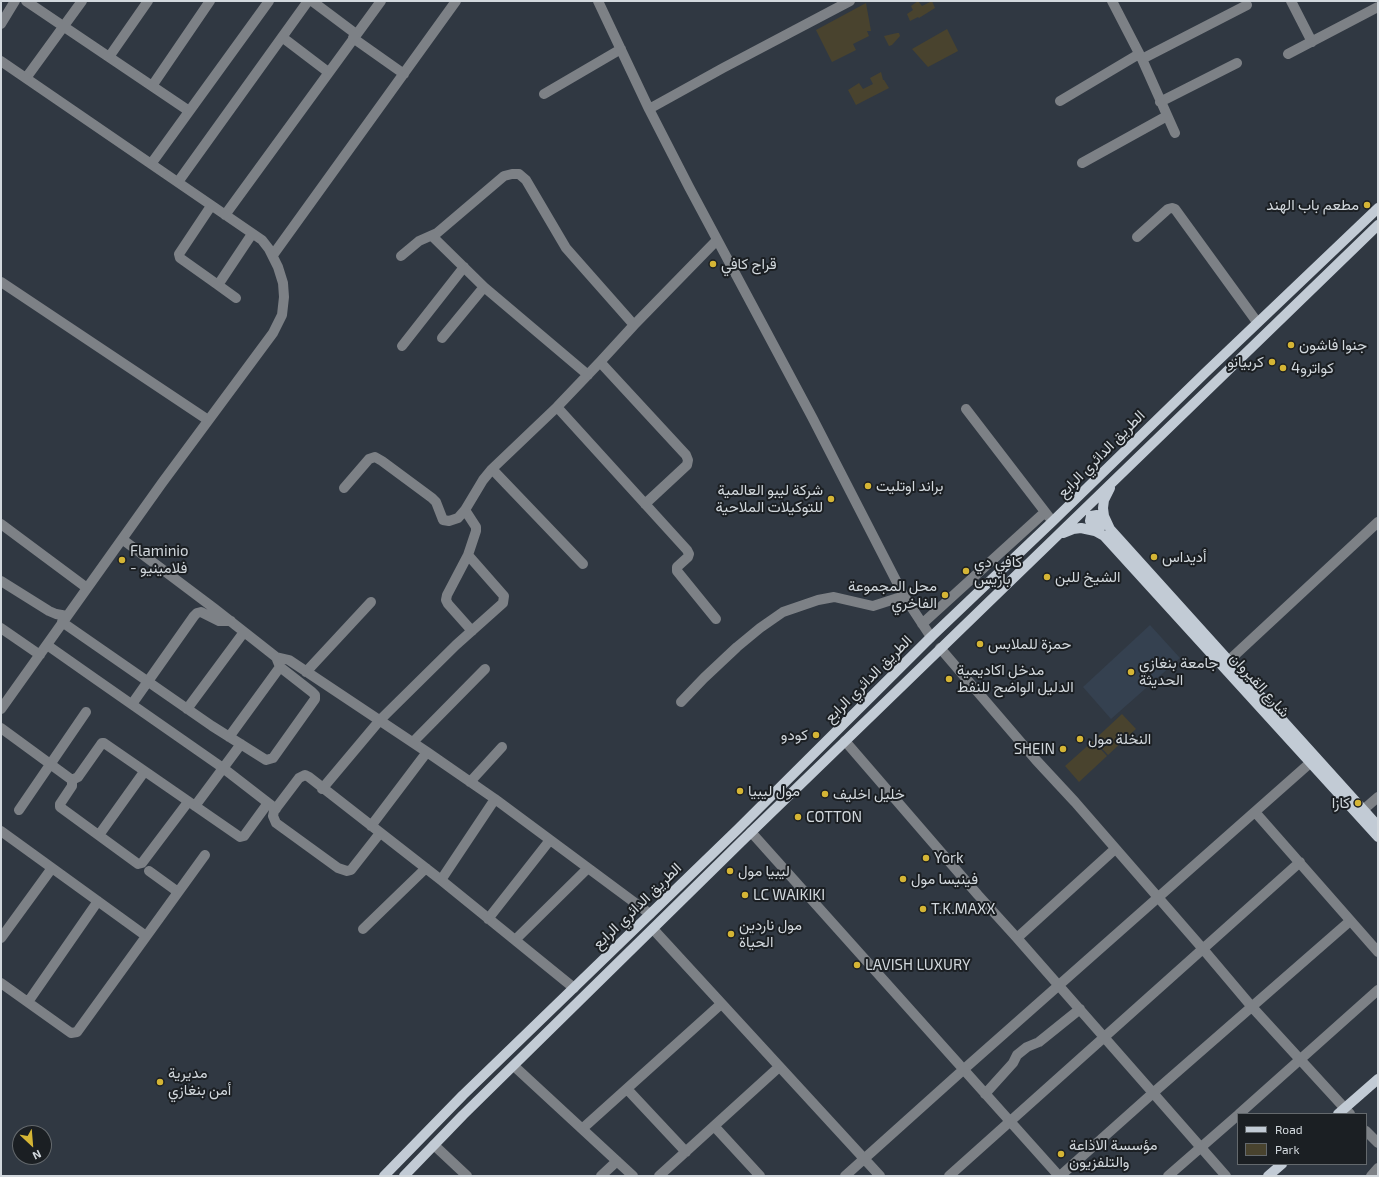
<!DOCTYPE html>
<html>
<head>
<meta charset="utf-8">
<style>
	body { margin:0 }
	#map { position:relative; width:1379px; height:1177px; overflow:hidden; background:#303842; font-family:"Exo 2",sans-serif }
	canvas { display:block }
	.frame { position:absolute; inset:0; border:2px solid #d2d8dd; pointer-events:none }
	.legend { position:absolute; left:1237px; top:1113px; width:130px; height:52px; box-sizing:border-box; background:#1b1f23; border:1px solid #64696d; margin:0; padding:5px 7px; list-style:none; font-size:12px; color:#d2d8dd }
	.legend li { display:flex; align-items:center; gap:8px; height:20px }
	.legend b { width:20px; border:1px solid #64696d }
	.north { position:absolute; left:12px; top:1125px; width:40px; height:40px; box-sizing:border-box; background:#1b1f23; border:1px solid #64696d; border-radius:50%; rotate:154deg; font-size:11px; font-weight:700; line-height:16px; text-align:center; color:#d2d8dd }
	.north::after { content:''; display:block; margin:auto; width:14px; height:18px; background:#d5b535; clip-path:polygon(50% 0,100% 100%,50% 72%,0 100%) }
</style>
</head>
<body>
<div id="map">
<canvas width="1379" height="1177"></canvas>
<div class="frame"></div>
<ul class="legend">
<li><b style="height:5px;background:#c2cbd5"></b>Road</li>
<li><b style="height:11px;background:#49432e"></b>Park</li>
</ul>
<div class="north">N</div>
</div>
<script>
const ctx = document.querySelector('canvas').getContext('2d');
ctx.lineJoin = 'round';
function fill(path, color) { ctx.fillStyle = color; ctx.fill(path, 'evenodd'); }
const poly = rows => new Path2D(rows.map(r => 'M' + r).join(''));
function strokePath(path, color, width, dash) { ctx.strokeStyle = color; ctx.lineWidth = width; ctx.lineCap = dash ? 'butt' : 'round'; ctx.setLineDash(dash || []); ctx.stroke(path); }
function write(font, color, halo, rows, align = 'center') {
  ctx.font = font + ' "Exo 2",Vazirmatn,sans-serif'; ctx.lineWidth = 4; ctx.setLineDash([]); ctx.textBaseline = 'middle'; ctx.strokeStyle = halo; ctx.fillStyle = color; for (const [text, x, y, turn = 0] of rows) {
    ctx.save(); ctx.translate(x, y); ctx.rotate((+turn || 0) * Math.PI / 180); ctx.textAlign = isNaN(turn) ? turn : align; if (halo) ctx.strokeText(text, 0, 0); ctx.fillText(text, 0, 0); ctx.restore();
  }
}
const built = poly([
	[1150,625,1180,658,1111,719,1083,687]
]);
const green = poly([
	[918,1,922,6,932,1,935,8,919,18,918,17,910,21,907,14,913,10,911,6],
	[866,3,871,31,867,31,869,36,853,44,856,50,832,62,816,30],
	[947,29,958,51,928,67,912,49],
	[897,33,899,33,900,36,892,45,889,46,884,36],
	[881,72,883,80,884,80,889,88,856,105,848,90,859,83,863,89,873,84,870,78],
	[1122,714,1136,729,1108,755,1094,740],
	[1093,741,1107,756,1079,782,1065,766]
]);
const minor = poly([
	[26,1,189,111],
	[312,1,356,34],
	[598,1,649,109,689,187,812,417,904,596,931,637],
	[1112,1,1142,59,1175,133],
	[1291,1,1312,42],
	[1,24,15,1],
	[282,37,328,72],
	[353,38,404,74],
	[1288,54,1378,7],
	[109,57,148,1],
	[1142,59,1247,5],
	[1,61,262,240,269,249,278,267,283,283,284,297,282,315,273,333,162,483,1,709],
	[26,78,82,1],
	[152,86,210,1],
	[544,94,621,49],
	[1060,101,1139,54],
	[1160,102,1237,63],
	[649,109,723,68,850,1],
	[1082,163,1167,116],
	[151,164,269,1],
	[178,182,308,1],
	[211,206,179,254,180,258,218,285,252,234],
	[225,215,381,1],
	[432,236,484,287,588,375],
	[1137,237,1168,209,1172,208,1175,209,1257,322],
	[273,255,456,1],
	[401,256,419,241,437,233,504,176,512,174,519,174,526,180,566,248,634,325],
	[1,282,208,420],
	[218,285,236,298],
	[442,338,484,287],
	[402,346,464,267],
	[600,362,686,455,688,460,687,465,645,504],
	[557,407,687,550,689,554,688,557,677,567,677,571,716,619],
	[966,409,1049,517],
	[492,469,583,564],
	[344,488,369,459,375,457,382,461,432,498,436,502,443,520,449,521,458,518,465,510,483,480,492,469,557,407,600,362,634,325,717,240],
	[1,524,87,588],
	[122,539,215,609,276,657,289,660,427,752,495,799,650,914],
	[468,555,447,595,446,600,448,604,472,631],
	[1,581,49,611,56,614,67,616],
	[62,622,212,726,266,760,273,758,315,699,315,695,312,692,280,667,276,657],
	[922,624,1045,512],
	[1,628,40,655],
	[47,645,94,678,223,768,276,809],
	[940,648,1036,760,1075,802,1203,949,1252,1007,1350,1114],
	[1223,666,1378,522],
	[306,672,371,602],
	[681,702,704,678,737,647,760,628,783,612,818,600,834,597,873,606,904,596],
	[132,704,194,616,197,613,201,612,219,621,231,621],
	[187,709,244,632],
	[1,728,72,780],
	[229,737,280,667],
	[845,741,978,895,1017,938],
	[413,742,485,669],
	[72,780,78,777,102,743,104,743,240,837,244,836,268,803],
	[72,780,72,786,60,804,60,807,138,864,142,863,188,802],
	[470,782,502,747],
	[322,789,380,720,456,645,503,603,504,596,468,555,476,531,476,527,465,510],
	[195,806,241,744],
	[19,810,86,712],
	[1363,810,1378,797],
	[1255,812,1378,952],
	[371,826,427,752],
	[1,831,146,936],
	[751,832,1059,1176],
	[380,833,351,870,347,871,338,868,276,823,273,816,274,811,299,778,305,775,309,777,441,880,574,988],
	[99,835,144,772],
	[1115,849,1017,938,1226,1176],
	[149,871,178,892],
	[441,880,495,799],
	[488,919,550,840],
	[363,929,426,868],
	[653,929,880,1176],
	[1,938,52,868],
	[515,940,588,868],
	[1,983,71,1033,77,1032,205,855],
	[28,1002,98,901],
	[514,1066,633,1176],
	[627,1089,686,1152],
	[985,1094,1013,1063,1017,1055,1027,1047,1039,1042,1080,1009],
	[1239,1114,1378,990],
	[714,1126,760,1176],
	[582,1129,721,1004],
	[1366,1131,1378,1143],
	[434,1145,467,1176],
	[601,1176,617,1161],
	[659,1176,779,1067],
	[845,1176,963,1070,1310,763],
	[949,1176,1300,862],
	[1060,1176,1153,1093,1350,921],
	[1168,1176,1238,1115],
	[1371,1176,1378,1168]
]);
const major = poly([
	[1110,488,1104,500,1103,508,1104,516,1110,529,1378,826],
	[1100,532,1090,521,1091,516,1097,515,1106,525],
	[1063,533,1073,529,1081,528,1095,531,1104,536,1378,837],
	[1338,1114,1378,1079],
	[384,1176,463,1095,738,829,931,637,1053,521,1206,372,1378,208],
	[404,1176,463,1115,742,841,1378,225],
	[1268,1176,1282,1164]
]);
const markers = [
	[1367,205,4,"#d5b535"],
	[713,264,4,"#d5b535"],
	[1291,345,4,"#d5b535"],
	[1272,362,4,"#d5b535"],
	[1283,368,4,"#d5b535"],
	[868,486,4,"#d5b535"],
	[831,499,4,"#d5b535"],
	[1154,557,4,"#d5b535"],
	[122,560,4,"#d5b535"],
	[966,571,4,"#d5b535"],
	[1047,577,4,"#d5b535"],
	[945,595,4,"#d5b535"],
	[980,644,4,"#d5b535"],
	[1131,672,4,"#d5b535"],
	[949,679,4,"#d5b535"],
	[816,735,4,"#d5b535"],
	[1080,739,4,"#d5b535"],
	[1063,749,4,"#d5b535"],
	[740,791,4,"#d5b535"],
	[825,794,4,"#d5b535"],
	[1358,803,4,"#d5b535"],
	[798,817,4,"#d5b535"],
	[926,858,4,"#d5b535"],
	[730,871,4,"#d5b535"],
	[903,879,4,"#d5b535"],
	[745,895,4,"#d5b535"],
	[923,909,4,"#d5b535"],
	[731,934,4,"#d5b535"],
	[857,965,4,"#d5b535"],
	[160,1082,4,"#d5b535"],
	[1061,1154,4,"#d5b535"]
];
const poiNames = [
	["مطعم باب الهند",1359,205,"right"],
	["قراج كافي",721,264],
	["جنوا فاشون",1299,345],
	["كربيانو",1264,362,"right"],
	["كواترو4",1291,368],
	["براند اوتليت",876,486],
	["شركة ليبو العالمية",823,490,"right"],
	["للتوكيلات الملاحية",823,507,"right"],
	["Flaminio",130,551],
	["- فلامينيو",130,568],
	["أديداس",1162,557],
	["كافي دي",974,562],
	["باريس",974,579],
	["الشيخ للبن",1055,577],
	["محل المجموعة",937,586,"right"],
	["الفاخري",937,603,"right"],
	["حمزة للملابس",988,644],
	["جامعة بنغازي",1139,663],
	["الحديثة",1139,680],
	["مدخل اكاديمية",957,670],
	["الدليل الواضح للنفط",957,687],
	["كودو",808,735,"right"],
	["النخلة مول",1088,739],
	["SHEIN",1055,749,"right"],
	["مول ليبيا",748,791],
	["خليل اخليف",833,794],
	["كازا",1350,803,"right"],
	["COTTON",806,817],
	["York",934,858],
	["ليبيا مول",738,871],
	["فينيسا مول",911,879],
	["LC WAIKIKI",753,895],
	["T.K.MAXX",931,909],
	["مول ناردين",739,925],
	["الحياة",739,942],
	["LAVISH LUXURY",865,965],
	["مديرية",168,1073],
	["أمن بنغازي",168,1090],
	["مؤسسة الاذاعة",1069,1145],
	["والتلفزيون",1069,1162]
];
const streetNames = [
	["الطريق الدائري الرابع",1101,454,-45],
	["الطريق الدائري الرابع",868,679,-45],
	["شارع القيروان",1260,685,48],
	["الطريق الدائري الرابع",637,906,-44]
];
fill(built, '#354150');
fill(green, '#49432e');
strokePath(minor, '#7d8186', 10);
strokePath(major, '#c2cbd5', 10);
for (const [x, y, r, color] of markers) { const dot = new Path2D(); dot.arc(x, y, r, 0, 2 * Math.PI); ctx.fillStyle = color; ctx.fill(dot); strokePath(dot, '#1b1f23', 1.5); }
write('15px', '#d2d8dd', '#1b1f23', poiNames, 'left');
write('15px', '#d2d8dd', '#1b1f23', streetNames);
</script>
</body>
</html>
